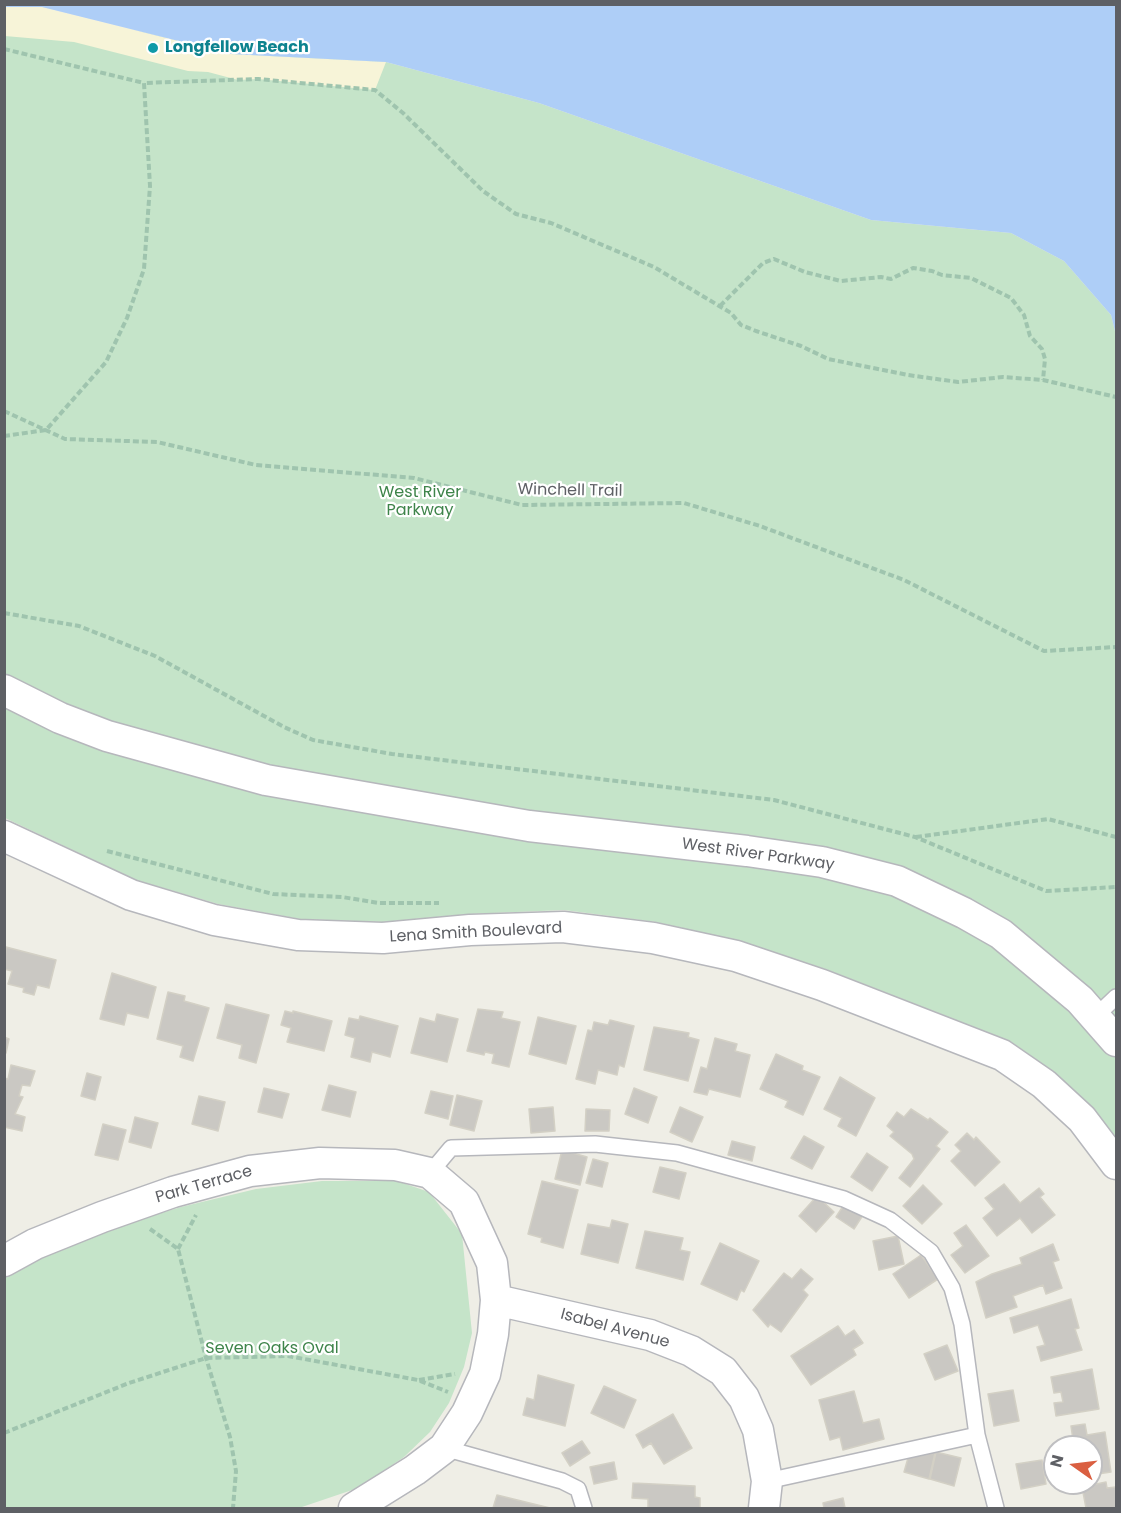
<!DOCTYPE html>
<html>
<head>
<meta charset="utf-8">
<style>
	body { margin:0 }
	#map { position:relative; width:1121px; height:1513px; overflow:hidden; background:#efeee6; font-family:Poppins,sans-serif }
	canvas { display:block }
	.frame { position:absolute; inset:0; border:6px solid #5e6065; pointer-events:none }
	.north { position:absolute; left:1043px; top:1435px; width:60px; height:60px; box-sizing:border-box; background:#fff; border:2px solid #bfbfc1; border-radius:50%; rotate:284deg; font-size:16px; font-weight:700; line-height:24px; text-align:center; color:#5e6065 }
	.north::after { content:''; display:block; margin:auto; width:21px; height:27px; background:#da5f41; clip-path:polygon(50% 0,100% 100%,50% 72%,0 100%) }
</style>
</head>
<body>
<div id="map">
<canvas width="1121" height="1513"></canvas>
<div class="frame"></div>
<div class="north">N</div>
</div>
<script>
const ctx = document.querySelector('canvas').getContext('2d');
ctx.lineJoin = 'round';
function fill(path, color) { ctx.fillStyle = color; ctx.fill(path, 'evenodd'); }
const poly = rows => new Path2D(rows.map(r => 'M' + r).join(''));
function strokePath(path, color, width, dash) { ctx.strokeStyle = color; ctx.lineWidth = width; ctx.lineCap = dash ? 'butt' : 'round'; ctx.setLineDash(dash || []); ctx.stroke(path); }
function write(font, color, halo, rows, align = 'center') {
  ctx.font = font + ' Poppins,sans-serif'; ctx.lineWidth = 4.5; ctx.setLineDash([]); ctx.textBaseline = 'middle'; ctx.strokeStyle = halo; ctx.fillStyle = color; for (const [text, x, y, turn = 0] of rows) {
    ctx.save(); ctx.translate(x, y); ctx.rotate((+turn || 0) * Math.PI / 180); ctx.textAlign = isNaN(turn) ? turn : align; if (halo) ctx.strokeText(text, 0, 0); ctx.fillText(text, 0, 0); ctx.restore();
  }
}
const green = poly([
	[4,7,142,32,231,54,386,62,539,103,871,220,1011,233,1064,261,1111,315,1116,335,1116,1137,1093,1108,1053,1071,1010,1041,828,970,740,941,656,922,564,910,469,914,383,922,300,919,218,904,136,880,5,818],
	[322,1181,397,1181,429,1192,462,1234,472,1333,464,1367,449,1403,430,1432,404,1457,358,1488,299,1508,5,1508,5,1275,45,1254,108,1229,181,1207,256,1189]
]);
const sand = poly([
	[5,7,41,7,231,54,386,62,375,90,258,79,238,80,208,72,188,71,74,42,5,36]
]);
const water = poly([
	[4,5,1116,5,1116,335,1111,315,1064,261,1011,233,871,220,539,103,386,62,231,54,42,7,5,7]
]);
const building = poly([
	[6,947,56,960,49,988,37,985,34,995,23,992,24,988,8,984,12,971,4,969,6,947],
	[112,973,156,987,148,1018,127,1013,124,1025,100,1019,112,973],
	[168,992,185,996,184,1001,209,1008,193,1061,180,1057,183,1046,157,1039,168,992],
	[226,1004,269,1015,256,1063,239,1058,242,1045,217,1038,226,1004],
	[478,1009,503,1012,501,1018,520,1022,509,1067,492,1063,494,1054,485,1052,484,1055,467,1051,478,1009],
	[285,1011,293,1013,293,1011,332,1021,324,1051,287,1042,291,1028,281,1025,285,1011],
	[437,1014,458,1019,447,1062,411,1053,420,1018,435,1022,437,1014],
	[360,1016,398,1026,390,1057,372,1052,370,1062,351,1057,355,1038,345,1035,349,1018,359,1020,360,1016],
	[538,1017,576,1026,566,1064,529,1054,538,1017],
	[610,1020,634,1026,624,1067,619,1065,617,1075,598,1070,595,1084,576,1079,588,1030,592,1031,594,1022,608,1025,610,1020],
	[654,1027,689,1033,688,1037,699,1040,688,1081,644,1070,654,1027],
	[4,1037,9,1039,6,1053,4,1053,4,1037],
	[715,1038,737,1044,735,1051,750,1055,740,1097,709,1089,707,1095,694,1092,701,1067,707,1069,715,1038],
	[776,1054,803,1066,802,1070,820,1077,803,1115,785,1107,788,1101,760,1089,776,1054],
	[11,1065,35,1071,30,1086,22,1085,19,1096,23,1097,15,1114,25,1117,22,1131,4,1127,4,1078,8,1079,11,1065],
	[87,1073,101,1077,95,1100,81,1096,87,1073],
	[840,1077,875,1098,856,1136,838,1126,842,1118,824,1109,840,1077],
	[329,1085,356,1092,350,1117,322,1110,329,1085],
	[264,1088,289,1094,282,1118,258,1112,264,1088],
	[634,1088,657,1097,648,1123,625,1114,634,1088],
	[431,1091,453,1096,448,1119,425,1113,431,1091],
	[457,1095,482,1101,474,1131,450,1125,457,1095],
	[199,1096,225,1102,218,1131,192,1124,199,1096],
	[553,1107,555,1131,531,1133,529,1109,553,1107],
	[680,1107,703,1117,692,1142,670,1132,680,1107],
	[586,1109,610,1110,609,1131,585,1131,586,1109],
	[911,1109,928,1120,930,1118,948,1132,936,1146,940,1149,910,1187,899,1178,914,1159,912,1154,890,1136,894,1132,887,1126,897,1112,904,1117,911,1109],
	[135,1117,158,1123,151,1148,129,1142,135,1117],
	[103,1124,126,1130,118,1160,95,1155,103,1124],
	[967,1133,974,1140,976,1137,1000,1162,975,1186,951,1161,961,1151,955,1145,967,1133],
	[804,1136,824,1147,812,1169,791,1158,804,1136],
	[732,1141,755,1147,752,1161,728,1155,732,1141],
	[562,1150,587,1157,580,1185,555,1179,562,1150],
	[867,1153,888,1167,872,1191,851,1177,867,1153],
	[593,1159,608,1163,602,1187,586,1183,593,1159],
	[660,1167,686,1173,679,1199,653,1192,660,1167],
	[542,1181,578,1190,563,1248,541,1242,542,1238,528,1234,542,1181],
	[1004,1184,1020,1203,1039,1188,1044,1194,1040,1197,1055,1215,1032,1233,1020,1218,997,1236,983,1218,994,1209,985,1198,1004,1184],
	[923,1185,942,1204,922,1224,903,1206,923,1185],
	[817,1196,834,1212,816,1232,799,1216,817,1196],
	[845,1203,863,1215,854,1229,836,1217,845,1203],
	[612,1220,628,1224,618,1263,581,1254,588,1224,610,1228,612,1220],
	[966,1225,989,1256,965,1273,951,1255,963,1246,954,1233,966,1225],
	[645,1231,683,1238,680,1250,690,1252,683,1280,636,1268,645,1231],
	[898,1236,904,1264,879,1270,873,1241,898,1236],
	[720,1243,759,1261,744,1292,741,1290,737,1300,701,1284,720,1243],
	[1053,1244,1059,1260,1053,1262,1062,1288,1046,1294,1043,1285,1013,1296,1017,1307,986,1318,976,1282,992,1274,1022,1264,1020,1258,1053,1244],
	[921,1255,938,1279,909,1298,893,1274,921,1255],
	[801,1269,813,1279,803,1290,808,1295,781,1332,770,1324,768,1327,753,1310,784,1273,792,1279,801,1269],
	[1071,1299,1079,1328,1075,1329,1082,1350,1041,1361,1037,1347,1045,1345,1038,1325,1014,1333,1010,1318,1071,1299],
	[838,1326,845,1336,854,1330,863,1343,853,1349,856,1355,811,1385,791,1356,838,1326],
	[947,1345,958,1371,935,1380,924,1354,947,1345],
	[1092,1369,1099,1409,1056,1416,1054,1403,1063,1402,1061,1392,1054,1393,1051,1377,1092,1369],
	[538,1375,574,1385,565,1426,523,1415,527,1398,534,1400,538,1375],
	[604,1386,636,1400,624,1428,591,1413,604,1386],
	[1013,1390,1019,1421,994,1426,988,1394,1013,1390],
	[854,1391,863,1423,879,1419,884,1439,843,1450,840,1437,830,1440,819,1400,854,1391],
	[673,1414,692,1448,664,1464,651,1443,643,1448,636,1435,673,1414],
	[1085,1424,1087,1435,1105,1432,1111,1472,1091,1475,1091,1447,1074,1447,1071,1426,1085,1424],
	[582,1441,590,1453,570,1466,562,1453,582,1441],
	[936,1452,961,1458,954,1486,930,1479,936,1452],
	[935,1453,929,1479,904,1472,908,1458,935,1453],
	[1042,1460,1046,1484,1021,1489,1016,1464,1042,1460],
	[614,1462,617,1479,594,1484,590,1467,614,1462],
	[1106,1482,1107,1488,1116,1487,1116,1508,1086,1508,1082,1487,1106,1482],
	[633,1483,695,1486,695,1497,700,1498,700,1508,648,1508,648,1499,632,1498,633,1483],
	[497,1495,550,1508,493,1508,497,1495],
	[843,1498,845,1508,824,1508,823,1503,843,1498]
]);
const path = poly([
	[4,49,144,83],
	[720,306,763,263,774,259,805,272,841,281,881,277,891,279,913,268,932,271,942,275,971,278,1011,298,1024,315,1030,336,1042,349,1045,359,1043,380],
	[4,411,65,439,157,442,256,465,414,478,522,505,684,503,760,526,904,580,1044,651,1116,647],
	[4,436,46,430,106,362,127,318,144,269,150,186,144,83,258,79,375,90,403,113,483,191,516,214,551,223,654,267,731,313,741,325,756,331,801,346,828,359,908,375,958,382,1003,377,1043,380,1116,397],
	[4,613,79,626,155,656,284,727,313,740,392,754,774,800,915,837,1046,891,1116,887],
	[916,837,1048,819,1116,837],
	[107,851,273,894,342,897,379,903,439,903],
	[150,1229,178,1249,206,1358,230,1437,236,1471,233,1508],
	[178,1249,196,1215],
	[419,1380,455,1374],
	[4,1433,129,1383,206,1358,288,1356,418,1380,448,1392]
]);
const service = poly([
	[1095,1017,1116,997],
	[430,1173,451,1148,595,1144,677,1153,844,1199,890,1220,931,1252,952,1288,962,1324,977,1435,996,1508],
	[444,1448,562,1481,578,1489,584,1508],
	[767,1481,977,1435]
]);
const minor = poly([
	[4,690,60,718,107,736,266,780,529,826,747,851,822,862,897,881,964,913,1001,934,1080,1000,1116,1041],
	[4,836,131,895,214,920,298,935,383,938,470,930,563,927,653,938,736,956,822,985,1002,1055,1044,1084,1082,1119,1116,1164],
	[4,1261,35,1244,102,1217,173,1192,250,1171,320,1163,395,1165,430,1173,464,1202,492,1263,496,1300,493,1334,485,1374,467,1413,444,1448,415,1470,354,1508],
	[496,1300,650,1335,691,1351,723,1371,744,1398,758,1430,767,1481,764,1508]
]);
const markers = [
	[153,48,6,"#0f9aa8"]
];
const cultureNames = [
	["Longfellow Beach",165,48]
];
const streetNames = [
	["Winchell Trail",570,491,1],
	["West River Parkway",758,855,8],
	["Lena Smith Boulevard",476,933,-3],
	["Park Terrace",204,1185,-16],
	["Isabel Avenue",615,1329,15]
];
const parkNames = [
	["West River",420,493],
	["Parkway",420,511],
	["Seven Oaks Oval",272,1349]
];
fill(green, '#c5e4c9');
fill(sand, '#f7f4d8');
fill(water, '#aecef7');
fill(building, '#cac8c3');
strokePath(building, '#d3d0c5', 1.5);
strokePath(service, '#b6b7bc', 18);
strokePath(minor, '#b6b7bc', 33);
strokePath(path, '#9fc4ae', 4, [6, 3]);
strokePath(service, '#fff', 15);
strokePath(minor, '#fff', 30);
for (const [x, y, r, color] of markers) { const dot = new Path2D(); dot.arc(x, y, r, 0, 2 * Math.PI); ctx.fillStyle = color; ctx.fill(dot); strokePath(dot, '#fff', 2); }
write('bold 16px', '#0d838f', '#fff', cultureNames, 'left');
write('16px', '#5e6065', '#fff', streetNames);
write('16px', '#3e844a', '#fff', parkNames);
</script>
</body>
</html>
